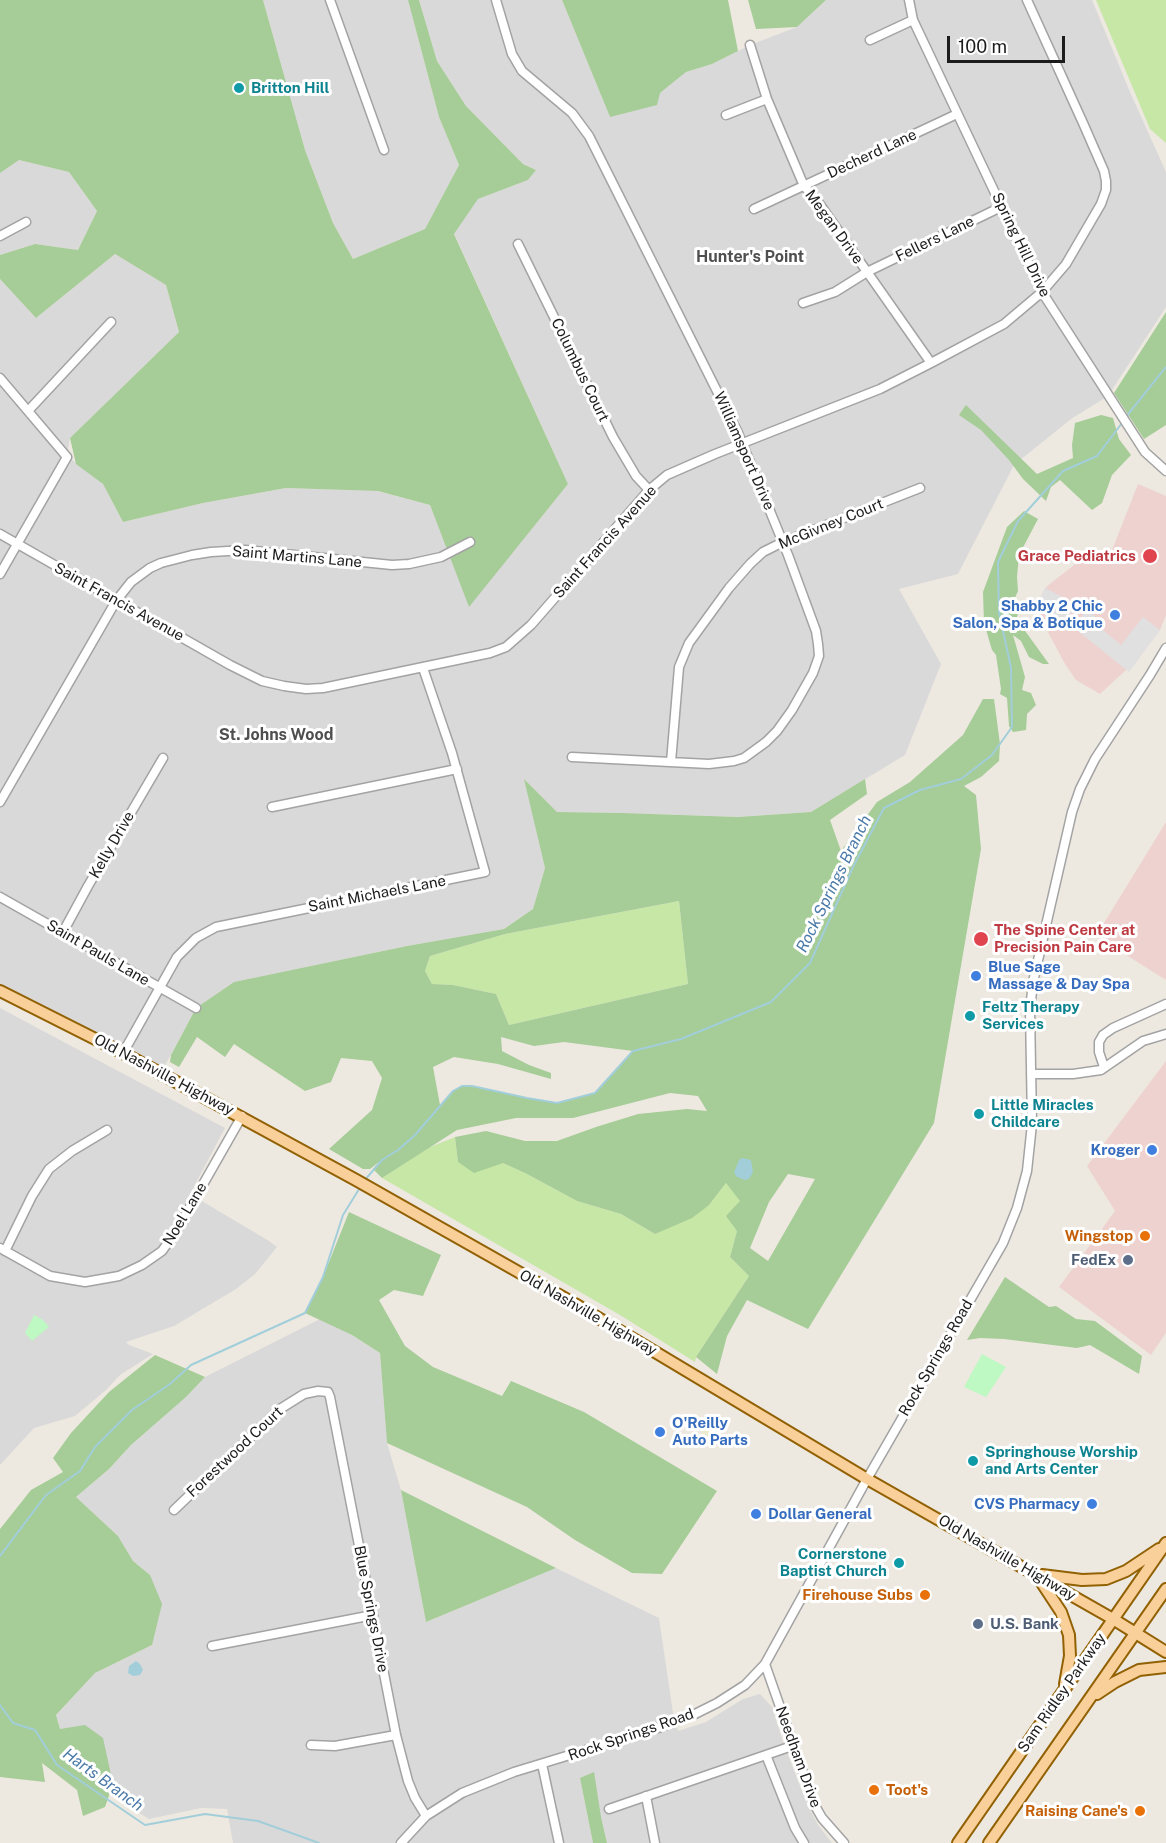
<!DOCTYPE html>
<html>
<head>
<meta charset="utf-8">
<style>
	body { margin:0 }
	#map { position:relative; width:1166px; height:1843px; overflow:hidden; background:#ede9e1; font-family:"Public Sans",sans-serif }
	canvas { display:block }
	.scale { position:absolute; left:947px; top:36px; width:118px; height:27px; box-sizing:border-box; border:3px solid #1c1c1c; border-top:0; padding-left:8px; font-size:18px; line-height:21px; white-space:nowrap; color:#1c1c1c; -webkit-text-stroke:4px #fff; paint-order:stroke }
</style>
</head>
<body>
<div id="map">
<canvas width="1166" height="1843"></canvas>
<div class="scale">100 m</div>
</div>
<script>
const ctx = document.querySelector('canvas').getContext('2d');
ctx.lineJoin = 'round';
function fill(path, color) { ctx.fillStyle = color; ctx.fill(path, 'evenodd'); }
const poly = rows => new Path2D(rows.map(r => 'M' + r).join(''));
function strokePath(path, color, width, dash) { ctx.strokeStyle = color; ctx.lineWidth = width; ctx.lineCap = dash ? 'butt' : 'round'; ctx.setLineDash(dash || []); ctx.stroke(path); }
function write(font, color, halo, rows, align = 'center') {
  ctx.font = font + ' "Public Sans",sans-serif'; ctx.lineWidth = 6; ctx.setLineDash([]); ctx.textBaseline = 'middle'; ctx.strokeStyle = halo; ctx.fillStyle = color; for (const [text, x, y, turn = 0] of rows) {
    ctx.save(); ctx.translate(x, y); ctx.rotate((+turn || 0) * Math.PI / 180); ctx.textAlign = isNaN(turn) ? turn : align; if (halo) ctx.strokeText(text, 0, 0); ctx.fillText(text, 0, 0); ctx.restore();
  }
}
const residential = poly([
	[263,0,408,0,439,117,459,165,425,229,353,259,333,223,305,150],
	[419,0,562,0,610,117,660,93,686,72,712,64,750,45,797,27,826,0,1092,0,1130,92,1166,172,1166,307,1108,396,1071,419,1014,465,958,574,899,589,941,664,905,755,811,812,738,817,623,813,557,812,525,780,545,868,533,909,504,929,407,946,234,982,196,1008,161,1073,0,991,0,279,36,318,115,254,166,285,179,332,70,438,67,456,103,484,123,522,203,503,286,488,377,491,430,505,469,606,568,484,454,233,478,199,528,180,536,170,523,164,466,106,437,61],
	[19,160,69,172,97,211,78,250,35,244,0,255,0,173],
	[0,1008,225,1128,190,1194,269,1241,277,1247,255,1274,236,1289,174,1326,126,1342,129,1345,153,1354,120,1375,106,1390,75,1416,34,1428,0,1465],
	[320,1319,352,1335,380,1353,387,1443,401,1490,426,1622,556,1568,659,1618,673,1713,678,1731,706,1722,743,1699,760,1694,772,1707,783,1742,807,1804,818,1825,832,1843,607,1843,601,1817,580,1778,593,1843,233,1843,227,1809,201,1808,149,1819,109,1794,113,1784,60,1729,56,1715,95,1673,152,1645,150,1575,133,1561,118,1536,76,1497,109,1469,131,1445,186,1397,205,1377]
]);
const commercial = poly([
	[1138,484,1166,496,1166,615,1160,630,1139,658,1100,694,1076,680,1065,664,1035,608,1046,587,1084,557,1112,550],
	[1166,822,1166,980,1096,936],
	[1166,1061,1166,1333,1151,1355,1059,1287,1115,1211,1087,1166]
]);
const farmland = poly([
	[706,1424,710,1426,711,1424,717,1427,716,1429,720,1431,713,1444,700,1437]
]);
const grass = poly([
	[1096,0,1166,0,1166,143,1150,129],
	[679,901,688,984,509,1025,496,994,453,985,432,984,425,971,430,956,505,934],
	[455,1137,458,1162,503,1163,527,1174,577,1201,621,1214,655,1234,709,1205,726,1183,741,1201,737,1231,730,1257,749,1276,696,1357,695,1362,620,1315,382,1178,428,1148]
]);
const forest = poly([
	[0,0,263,0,305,150,333,223,353,259,425,229,459,165,439,117,408,0,419,0,437,61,466,106,523,164,536,170,528,180,478,199,454,234,568,484,469,607,430,505,378,491,286,488,203,503,123,522,103,484,76,464,70,438,179,332,166,285,115,254,36,318,0,279,0,255,35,244,78,250,97,211,69,172,19,160,0,173],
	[562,0,728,0,738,51,712,64,686,72,660,93,657,105,610,117],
	[748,0,826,0,797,27,756,29],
	[1166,312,1166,425,1144,439,1114,393],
	[966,405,1037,474,1073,458,1072,445,1075,423,1101,415,1113,418,1119,439,1131,455,1112,475,1102,503,1092,510,1060,480,1051,487,1046,501,1023,479,1009,460,981,430,959,415],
	[1024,511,1038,519,1019,555,1017,577,1018,591,1013,602,1018,612,1016,624,1023,628,1049,664,1043,664,1029,657,1021,641,1013,635,1025,677,1022,690,1031,693,1036,705,1027,714,1026,730,1013,732,1009,726,1007,698,1000,694,1001,689,996,655,992,650,984,623,983,592,1007,527],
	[983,699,994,699,1000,744,999,761,981,777,964,786,976,795,981,849,934,1123,808,1329,747,1300,727,1336,717,1374,696,1357,749,1276,730,1257,737,1231,726,1216,740,1201,726,1183,709,1205,692,1218,655,1234,621,1214,577,1201,527,1174,503,1163,474,1173,458,1162,455,1137,486,1131,525,1141,557,1141,596,1127,638,1114,687,1109,707,1111,698,1096,670,1093,573,1118,516,1118,457,1130,382,1178,373,1169,379,1162,370,1169,363,1169,329,1149,372,1110,382,1078,372,1061,341,1058,331,1082,305,1091,234,1044,225,1057,197,1037,179,1067,170,1062,171,1055,196,1008,234,982,407,946,504,929,533,909,545,868,524,779,557,812,623,813,738,817,811,812,865,779,867,794,830,820,841,851,877,802,910,782,963,735],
	[679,901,688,984,509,1025,496,994,453,985,432,984,425,971,430,956,505,934],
	[501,1037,534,1046,564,1042,633,1051,595,1093,557,1103,527,1098,472,1086,462,1086,453,1091,440,1105,433,1067,454,1057,498,1064,551,1079,551,1073,529,1065,502,1051],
	[788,1174,815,1179,768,1261,750,1248,769,1202],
	[349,1212,441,1255,423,1296,394,1290,379,1300,405,1346,433,1367,502,1396,511,1381,584,1412,717,1491,662,1574,632,1573,575,1540,527,1507,387,1443,380,1353,352,1335,305,1313,323,1277],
	[1005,1277,1049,1307,1056,1306,1076,1319,1095,1321,1142,1356,1139,1374,1090,1345,1077,1348,1004,1339,980,1338,967,1340],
	[155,1355,205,1377,186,1397,131,1445,109,1469,76,1497,118,1536,133,1561,150,1575,162,1604,152,1645,95,1673,56,1715,60,1729,85,1725,103,1738,113,1784,105,1807,83,1816,77,1790,42,1763,45,1782,0,1777,0,1529,31,1490,63,1472,53,1458,71,1433,109,1392],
	[401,1490,556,1568,426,1622],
	[594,1772,601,1817,607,1843,593,1843,580,1778]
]);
const park = poly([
	[34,1315,43,1320,49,1327,32,1341,25,1333],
	[982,1354,1006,1367,986,1397,964,1387]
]);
const parking = poly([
	[1045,588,1076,604,1066,623,1035,607],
	[1087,610,1101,621,1098,626,1121,645,1143,617,1160,630,1129,672,1073,627]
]);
const water = poly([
	[742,1158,751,1160,753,1172,749,1179,745,1180,737,1177,734,1173,739,1160],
	[136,1661,140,1664,143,1670,140,1675,133,1676,128,1673,129,1666]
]);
const stream = poly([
	[1125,418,1166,367],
	[364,1181,382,1160,398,1150,415,1135,453,1091,462,1086,472,1086,527,1098,557,1103,595,1093,633,1051,681,1039,771,1002,810,963,853,867,884,808,920,790,961,779,992,755,1012,727,1011,668,999,612,998,562,1018,521,1063,471,1097,456,1122,423],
	[0,1556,46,1495,80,1471,95,1447,132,1410,170,1384,191,1365,305,1313,323,1277,343,1215,361,1186],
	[0,1705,13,1723,35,1730,57,1765,145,1825,205,1814,258,1821,319,1843]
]);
const minor = poly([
	[330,0,384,150],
	[496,0,512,54,522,71,572,113,589,136,738,433,788,555,816,631,818,644,819,656,813,673,792,710,777,731,766,742,744,758,734,761,709,764,572,757],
	[909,0,913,20,1042,292,1145,452,1166,471],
	[870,40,913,20],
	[750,45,767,99,804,186,816,199,931,363],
	[726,115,767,99],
	[754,209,957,114],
	[0,236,26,222],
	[518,244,613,437,636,476,649,490],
	[803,303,835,292,867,272,1001,207],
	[0,378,67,457,0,574],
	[28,411,111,322],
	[0,534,230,665,262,681,284,686,306,689,323,688,490,653,506,647,531,625,649,490,667,475,715,454,880,389,931,363,1004,324,1042,292,1066,264,1101,204,1106,190,1106,181,1104,171,1083,123,1027,0],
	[671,762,679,667,689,643,729,588,750,564,763,552,783,542,920,488],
	[0,802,116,601,131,582,150,568,161,563,192,555,211,552,245,550,392,565,409,564,441,557,470,542],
	[272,807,457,769],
	[0,897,196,1008],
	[63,932,88,886,163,758],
	[123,1053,177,957,196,938,216,927,485,872,452,753,423,668],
	[1104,1067,1099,1052,1099,1042,1103,1035,1113,1028,1166,1004],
	[1031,1074,1073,1074,1101,1070,1143,1041,1166,1034],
	[0,1248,50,1276,85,1282,119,1276,142,1265,162,1251,177,1230,242,1116],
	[5,1251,32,1196,49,1169,72,1151,107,1130],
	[174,1510,280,1409,304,1394,318,1391,328,1392,330,1397,396,1735,408,1781,415,1798,426,1816],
	[212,1646,373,1615],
	[765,1664,814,1804,822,1818,844,1843],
	[311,1745,335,1746,396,1735],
	[766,1755,795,1828,804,1843],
	[542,1764,559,1843],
	[646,1796,655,1843],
	[609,1809,792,1746],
	[401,1843,426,1816,462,1793,514,1772,655,1729,695,1714,717,1703,745,1685,765,1664,867,1479,1003,1243,1017,1208,1027,1171,1032,1124,1030,1010,1033,982,1072,812,1080,789,1095,759,1150,675,1166,648]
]);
const major = poly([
	[0,991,123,1053,356,1180,575,1304,867,1479,1113,1619,1166,1652],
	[1042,1575,1082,1580,1106,1579,1126,1571,1159,1549],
	[1038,1577,1061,1612,1069,1635,1070,1656,1065,1684],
	[1097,1694,1115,1682,1139,1670,1166,1667],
	[958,1843,1166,1543],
	[989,1843,1166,1589]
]);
const markers = [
	[239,88,6,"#0f9aa8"],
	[1150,556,8,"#e0444e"],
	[1115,615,6,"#3f7fe0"],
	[981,939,8,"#e0444e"],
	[976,976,6,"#3f7fe0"],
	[970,1016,6,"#0f9aa8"],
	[979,1114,6,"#0f9aa8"],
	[1152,1150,6,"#3f7fe0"],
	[1145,1236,6,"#e8710a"],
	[1128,1260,6,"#5c6f8a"],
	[660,1432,6,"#3f7fe0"],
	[973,1461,6,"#0f9aa8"],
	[1092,1504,6,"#3f7fe0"],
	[756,1514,6,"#3f7fe0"],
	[899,1563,6,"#0f9aa8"],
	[925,1595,6,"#e8710a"],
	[978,1624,6,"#5c6f8a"],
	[874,1790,6,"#e8710a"],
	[1140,1811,6,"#e8710a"]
];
const cultureNames = [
	["Britton Hill",251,88],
	["Feltz Therapy",982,1007],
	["Services",982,1024],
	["Little Miracles",991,1105],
	["Childcare",991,1122],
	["Springhouse Worship",985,1452],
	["and Arts Center",985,1469],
	["Cornerstone",887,1554,"right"],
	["Baptist Church",887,1571,"right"]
];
const streetNames = [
	["Decherd Lane",872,154,-25],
	["Megan Drive",834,227,54],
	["Fellers Lane",935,239,-26],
	["Spring Hill Drive",1021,245,64],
	["Columbus Court",580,370,64],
	["Williamsport Drive",744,451,66],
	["McGivney Court",831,524,-22],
	["Saint Francis Avenue",605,542,-48],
	["Saint Martins Lane",297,557,5],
	["Saint Francis Avenue",119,602,29],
	["Kelly Drive",112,845,-60],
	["Saint Michaels Lane",377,894,-11],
	["Saint Pauls Lane",98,953,30],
	["Old Nashville Highway",164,1075,28],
	["Noel Lane",185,1214,-59],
	["Old Nashville Highway",588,1313,30],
	["Rock Springs Road",936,1358,-60],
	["Forestwood Court",235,1452,-43],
	["Old Nashville Highway",1007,1558,30],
	["Blue Springs Drive",371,1609,79],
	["Sam Ridley Parkway",1062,1693,-55],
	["Rock Springs Road",631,1735,-19],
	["Needham Drive",798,1757,70]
];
const healthNames = [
	["Grace Pediatrics",1136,556],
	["The Spine Center at",994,930,"left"],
	["Precision Pain Care",994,947,"left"]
];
const shopNames = [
	["Shabby 2 Chic",1103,606],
	["Salon, Spa & Botique",1103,623],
	["Blue Sage",988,967,"left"],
	["Massage & Day Spa",988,984,"left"],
	["Kroger",1140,1150],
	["O'Reilly",672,1423,"left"],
	["Auto Parts",672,1440,"left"],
	["CVS Pharmacy",1080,1504],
	["Dollar General",768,1514,"left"]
];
const foodNames = [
	["Wingstop",1133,1236],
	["Firehouse Subs",913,1595],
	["Toot's",886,1790,"left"],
	["Raising Cane's",1128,1811]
];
const serviceNames = [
	["FedEx",1116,1260],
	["U.S. Bank",990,1624,"left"]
];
const neighbourhoodNames = [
	["Hunter's Point",750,257],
	["St. Johns Wood",276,735]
];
const waterNames = [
	["Rock Springs Branch",834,884,-64],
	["Harts Branch",103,1780,36]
];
fill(residential, '#dad9d9');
fill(commercial, '#eed2d0');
fill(farmland, '#eaeccd');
fill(grass, '#c7e7a7');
fill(forest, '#a6cc97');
fill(park, '#bef8c2');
fill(parking, '#e0e0e0');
fill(water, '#a2ceda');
strokePath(stream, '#a2ceda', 2);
strokePath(minor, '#a3a3a3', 11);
strokePath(major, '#916103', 14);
strokePath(minor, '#fff', 8);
strokePath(major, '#fad09a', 10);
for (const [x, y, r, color] of markers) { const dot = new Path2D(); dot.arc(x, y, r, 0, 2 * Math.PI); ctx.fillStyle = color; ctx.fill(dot); strokePath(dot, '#fff', 2); }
write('bold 15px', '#0d838f', '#fff', cultureNames, 'left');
write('15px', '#1c1c1c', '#fff', streetNames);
write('bold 15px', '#be3a42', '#fff', healthNames, 'right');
write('bold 15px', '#366cbe', '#fff', shopNames, 'right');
write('bold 15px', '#c56008', '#fff', foodNames, 'right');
write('bold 15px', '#4e5e75', '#fff', serviceNames, 'right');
write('bold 16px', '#4f4f4f', '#fff', neighbourhoodNames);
write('italic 16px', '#4b7aa9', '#fff', waterNames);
</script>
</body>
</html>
